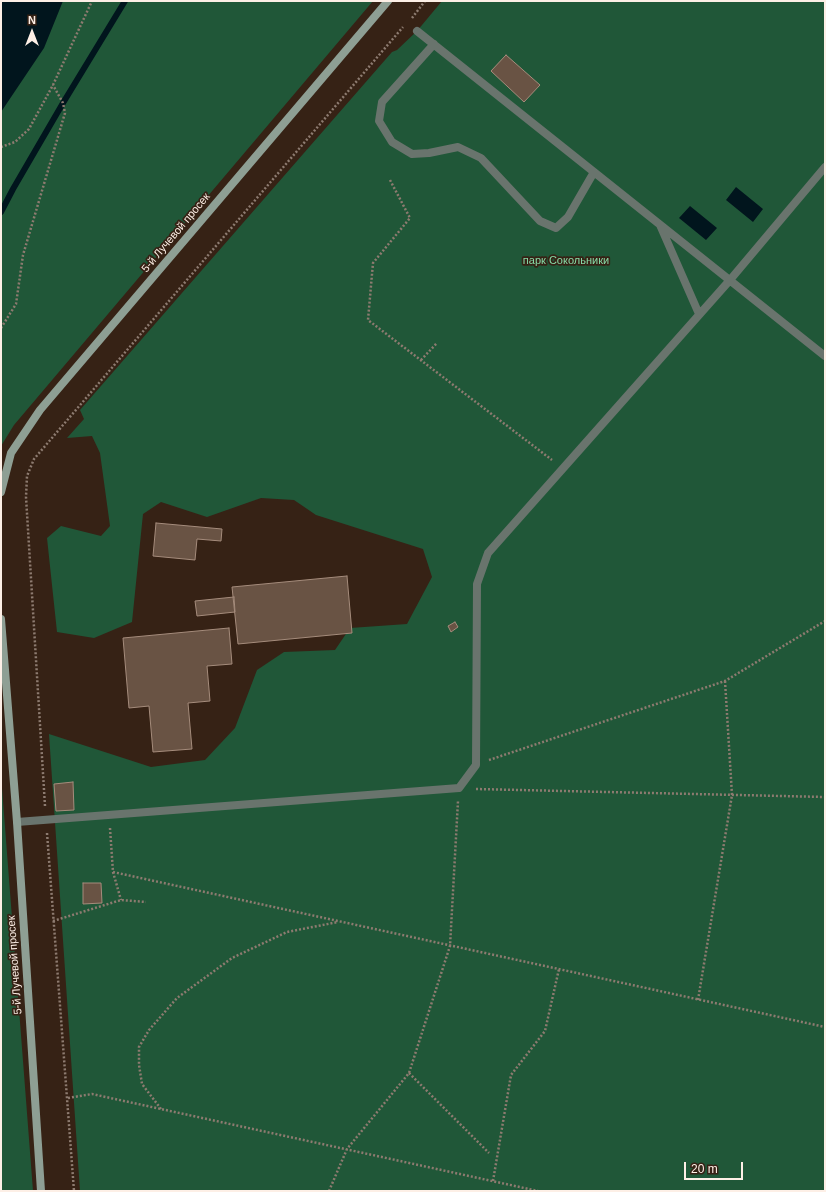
<!DOCTYPE html>
<html>
<head>
<meta charset="utf-8">
<style>
	body { margin:0 }
	#map { position:relative; width:826px; height:1192px; overflow:hidden; background:#362215; font-family:Arial,sans-serif }
	canvas { display:block }
	.frame { position:absolute; inset:0; border:2px solid #fdefe6; pointer-events:none }
	.north { position:absolute; left:12px; top:12px; width:40px; height:40px; -webkit-text-stroke:3px #362215; paint-order:stroke; rotate:0deg; font-size:11px; font-weight:700; line-height:16px; text-align:center; color:#fdefe6 }
	.north::after { content:''; display:block; margin:auto; width:14px; height:18px; background:#fdefe6; clip-path:polygon(50% 0,100% 100%,50% 72%,0 100%) }
	.scale { position:absolute; left:684px; top:1162px; width:59px; height:18px; box-sizing:border-box; border:2px solid #fdefe6; border-top:0; padding-left:5px; font-size:12px; line-height:14px; white-space:nowrap; color:#fdefe6; -webkit-text-stroke:3px #362215; paint-order:stroke }
</style>
</head>
<body>
<div id="map">
<canvas width="826" height="1192"></canvas>
<div class="frame"></div>
<div class="north">N</div>
<div class="scale">20 m</div>
</div>
<script>
const ctx = document.querySelector('canvas').getContext('2d');
ctx.lineJoin = 'round';
function fill(path, color) { ctx.fillStyle = color; ctx.fill(path, 'evenodd'); }
const poly = rows => new Path2D(rows.map(r => 'M' + r).join(''));
function strokePath(path, color, width, dash) { ctx.strokeStyle = color; ctx.lineWidth = width; ctx.lineCap = dash ? 'butt' : 'round'; ctx.setLineDash(dash || []); ctx.stroke(path); }
function write(font, color, halo, rows, align = 'center') {
  ctx.font = font + ' Arial,sans-serif'; ctx.lineWidth = 3.5; ctx.setLineDash([]); ctx.textBaseline = 'middle'; ctx.strokeStyle = halo; ctx.fillStyle = color; for (const [text, x, y, turn = 0] of rows) {
    ctx.save(); ctx.translate(x, y); ctx.rotate((+turn || 0) * Math.PI / 180); ctx.textAlign = isNaN(turn) ? turn : align; if (halo) ctx.strokeText(text, 0, 0); ctx.fillText(text, 0, 0); ctx.restore();
  }
}
const green = poly([
	[1,1,373,1,14,425,1,446],
	[442,1,825,1,825,1191,80,1191,49,734,151,767,205,760,235,728,257,670,284,652,335,650,350,628,407,624,432,577,423,549,316,515,294,500,261,498,207,517,161,502,143,514,132,622,94,638,57,632,47,538,61,526,101,536,110,526,100,453,92,436,67,438,84,419,80,410,392,52,397,50,417,31],
	[1,775,33,1191,1,1191]
]);
const water = poly([
	[1,1,63,1,44,48,1,112],
	[736,187,763,209,753,222,726,200],
	[690,206,717,228,706,240,679,218]
]);
const stream = poly([
	[1,212,13,189,63,103,125,1]
]);
const building = poly([
	[506,55,540,85,524,102,491,71,506,55],
	[156,523,222,529,221,541,197,539,195,560,153,556,156,523],
	[347,576,352,633,238,644,232,587,347,576],
	[234,597,235,612,197,616,195,601,234,597],
	[455,622,458,627,451,632,448,626,455,622],
	[229,628,232,664,207,666,210,701,188,703,192,749,153,752,149,706,129,708,123,638,229,628],
	[73,782,74,810,56,811,54,784,73,782],
	[83,883,101,883,102,903,83,904,83,883]
]);
const path = poly([
	[412,18,425,1],
	[1,147,15,142,29,129,53,85,92,1],
	[390,180,410,218,373,263,368,320,552,460],
	[1,328,16,304,23,255,65,113,63,103,53,85],
	[421,360,437,343],
	[489,760,725,681,825,621],
	[476,789,825,797],
	[45,806,26,497,27,476,34,459,403,27],
	[110,828,113,872,121,900],
	[47,833,74,1191],
	[113,872,825,1027],
	[53,921,121,900,146,902],
	[698,1000,732,795,725,681],
	[409,1073,489,1153],
	[68,1098,92,1094,538,1191],
	[161,1109,142,1084,139,1065,139,1047,149,1030,177,998,232,958,287,932,338,922],
	[493,1181,511,1075,545,1031,559,969],
	[329,1191,347,1149,409,1073,450,946,458,801]
]);
const lane = poly([
	[417,31,825,356],
	[434,44,382,102,379,121,392,142,412,154,429,153,458,147,481,158,540,221,556,228,568,217,594,172],
	[660,225,699,314],
	[17,822,459,788,476,765,477,584,488,553,730,280,825,167]
]);
const secondary = poly([
	[1,492,11,453,40,410,388,1],
	[1,619,17,822,41,1191]
]);
const streetNames = [
	["5-й Лучевой просек",176,233,-50],
	["5-й Лучевой просек",15,965,-94]
];
const parkNames = [
	["парк Сокольники",566,261]
];
fill(green, '#205738');
fill(water, '#01151d');
strokePath(stream, '#01151d', 6);
fill(building, '#695344');
strokePath(building, '#a58c7c', 1);
strokePath(path, '#8d7b70', 2.5, [2, 2]);
strokePath(lane, '#69746d', 8);
strokePath(secondary, '#8e9f94', 8);
write('11px', '#fdefe6', '#362215', streetNames);
write('11px', '#87dca8', '#362215', parkNames);
</script>
</body>
</html>
